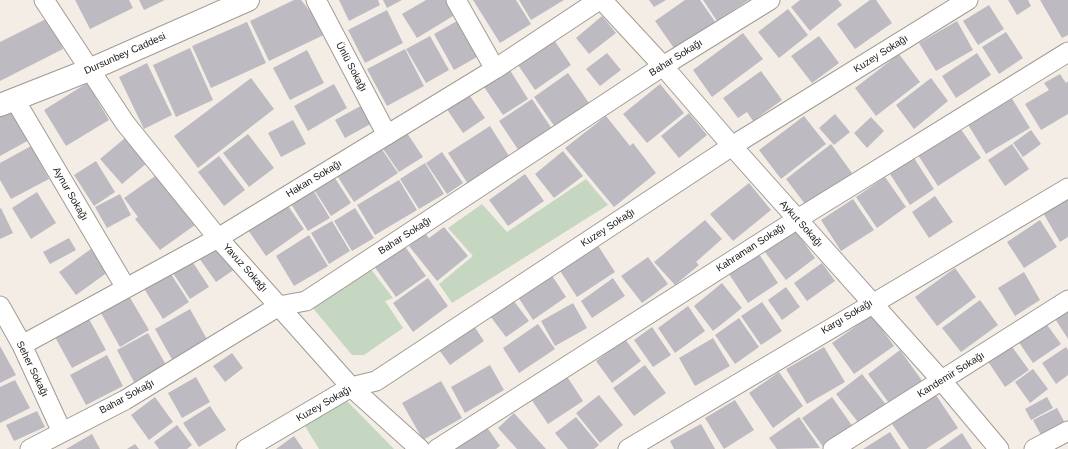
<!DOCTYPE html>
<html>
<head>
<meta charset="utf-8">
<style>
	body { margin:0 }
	canvas { display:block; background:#f4ede6 }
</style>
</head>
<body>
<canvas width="1068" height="449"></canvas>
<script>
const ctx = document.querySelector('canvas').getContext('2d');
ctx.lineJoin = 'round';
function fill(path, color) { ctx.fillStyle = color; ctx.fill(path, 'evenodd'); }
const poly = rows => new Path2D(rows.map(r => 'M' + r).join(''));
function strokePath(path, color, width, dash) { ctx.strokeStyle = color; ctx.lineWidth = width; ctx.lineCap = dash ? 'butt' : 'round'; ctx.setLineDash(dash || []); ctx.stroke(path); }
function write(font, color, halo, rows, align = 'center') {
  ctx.font = font + ' Arial,sans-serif'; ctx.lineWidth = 4; ctx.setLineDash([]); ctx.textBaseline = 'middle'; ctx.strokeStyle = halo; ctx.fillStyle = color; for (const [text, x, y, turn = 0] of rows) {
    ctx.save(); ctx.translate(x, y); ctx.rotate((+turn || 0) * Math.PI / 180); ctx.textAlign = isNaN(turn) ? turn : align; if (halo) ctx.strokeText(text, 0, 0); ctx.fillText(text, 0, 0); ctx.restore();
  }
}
const green = poly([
	[586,179,608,205,452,303,439,284,473,256,448,228,482,204,507,232],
	[370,268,393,298,385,301,403,328,364,355,352,355,312,307],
	[345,399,394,449,319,449,303,423]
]);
const building = poly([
	[75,0,129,0,133,8,90,29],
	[139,0,165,0,144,10],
	[294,0,301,0,328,33,269,61,250,21],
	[339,0,378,0,380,5,349,21],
	[383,0,402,0,387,8],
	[426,0,450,0,458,13,417,38,402,14],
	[473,0,516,0,531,24,500,43],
	[519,0,564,0,531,20],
	[649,0,666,0,654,7],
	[685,0,700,0,716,23,676,51,655,21],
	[703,0,749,0,717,21],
	[800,0,838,0,842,5,810,31,791,7],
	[870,0,876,0,892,23,855,49,837,24],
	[1008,0,1028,0,1031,6,1017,15],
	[1040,0,1068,0,1068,35,1062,38],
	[989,5,1004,29,978,45,963,21],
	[788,9,808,35,779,58,758,32],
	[387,10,403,43,365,63,348,30],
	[602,16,616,33,589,54,576,38],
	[48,18,63,49,0,81,0,42],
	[457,21,477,57,454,70,434,34],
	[957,21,973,50,936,71,919,43],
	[247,22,266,63,211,88,192,46],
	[1006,32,1023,58,999,74,982,47],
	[743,33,763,59,712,97,693,70],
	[430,36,449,70,426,83,406,49],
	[819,36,839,63,812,83,791,56],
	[552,37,571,65,535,90,516,62],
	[190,48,213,100,176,117,153,65],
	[405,49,424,86,387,106,367,69],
	[307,50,324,83,290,100,273,68],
	[607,53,621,70,600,86,586,69],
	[977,53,991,75,956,98,942,76],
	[899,54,920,82,876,116,855,88],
	[147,63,172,115,144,129,119,77],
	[508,67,528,99,503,115,482,84],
	[761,71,782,100,753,121,747,112,738,118,723,98],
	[568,73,589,103,555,127,534,97],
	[1060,74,1066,83,1068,81,1068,114,1041,130,1025,104,1049,90,1044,83],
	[251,78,274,109,198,168,174,136],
	[931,78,948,101,914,129,896,105],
	[87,83,109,120,66,146,44,110],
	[334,84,347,108,308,131,294,106],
	[660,84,684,113,647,143,623,114],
	[466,90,485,118,463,133,444,105],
	[1011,97,1030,128,986,154,967,123],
	[532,99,552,129,519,151,499,121],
	[366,103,376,121,345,138,335,120],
	[15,109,31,139,0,156,0,117],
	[689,113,707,135,679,158,661,136],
	[835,114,850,132,834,145,819,128],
	[606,116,630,146,633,143,656,173,614,207,565,148],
	[804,116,826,144,781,179,759,150],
	[871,117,884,131,867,148,854,133],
	[293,120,306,144,281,157,268,133],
	[490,126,509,156,468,184,448,153],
	[403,127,423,157,399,172,379,143],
	[960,128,981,158,938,186,918,155],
	[1031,130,1041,144,1023,157,1013,143],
	[248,134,274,168,249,187,223,153],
	[125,138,147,163,122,184,100,159],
	[377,142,398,173,354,202,334,171],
	[831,144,852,173,808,208,786,179],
	[1012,144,1029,169,1005,186,988,160],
	[31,146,49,179,11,199,0,180,0,163],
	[563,151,583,176,554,198,535,174],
	[442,152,463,183,447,194,426,163],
	[219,156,245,190,224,206,198,172],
	[914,158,934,189,910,205,890,174],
	[96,161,115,192,94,206,74,175],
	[425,163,444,194,419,209,400,179],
	[331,172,351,203,331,216,311,185],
	[158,174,195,225,160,250,135,219,138,217,124,198],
	[525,174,544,201,508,226,489,200],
	[885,177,906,207,877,228,856,197],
	[399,180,417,210,375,235,357,205],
	[749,183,771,210,733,241,710,214],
	[310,185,330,218,308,231,288,199],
	[37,192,56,223,31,239,12,208],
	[120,194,131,215,107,228,95,207],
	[1068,195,1068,237,1060,242,1042,211],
	[935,196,953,222,929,238,912,212],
	[853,199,874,230,841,251,821,220],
	[286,203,304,229,266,256,248,230],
	[1,208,13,233,0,239,0,209],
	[355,208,374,238,352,251,334,221],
	[705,220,722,239,696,262,699,265,675,285,654,262],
	[1040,220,1057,247,1024,268,1007,242],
	[332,221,350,251,329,264,311,233],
	[444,227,468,256,437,281,409,246,425,233,429,238],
	[795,230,815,258,786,280,765,252],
	[309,235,328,266,294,286,276,256],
	[69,238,76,250,50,264,43,252],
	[595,241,615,272,577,297,557,266],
	[218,244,235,269,216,282,199,258],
	[404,245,426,276,396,297,374,266],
	[91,249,108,272,76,295,59,272],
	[759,254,778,283,748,303,729,274],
	[648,257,668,284,642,303,621,276],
	[190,258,209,287,190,299,171,270],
	[822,263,835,281,807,301,794,283],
	[955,268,976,297,937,326,915,297],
	[169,271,189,302,163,319,143,287],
	[549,271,566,297,533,320,516,294],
	[1024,272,1040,300,1015,316,998,288],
	[428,278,448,306,413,332,393,303],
	[613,278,625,296,592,318,581,301],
	[722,283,742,308,713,331,694,306],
	[786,287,800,307,782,320,768,300],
	[129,296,149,330,120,347,101,313],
	[510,296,529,321,506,337,487,312],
	[980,300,998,325,961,352,942,328],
	[762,302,782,331,761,345,741,316],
	[573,303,587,328,555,346,541,321],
	[688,306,705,331,675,353,658,328],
	[1068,308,1068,339,1054,317],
	[190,309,208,341,173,361,155,329],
	[872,315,894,346,854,374,832,343],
	[739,318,759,347,735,364,715,335],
	[89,319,106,350,72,368,55,337],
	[1045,322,1061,344,1033,363,1018,341],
	[472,323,484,341,450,365,437,347],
	[538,324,555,349,519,373,503,348],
	[652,327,671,355,653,367,634,340],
	[148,333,166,365,134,382,117,350],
	[713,338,730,366,695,386,679,358],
	[625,339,641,361,612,383,596,361],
	[1010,344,1029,370,1005,387,987,360],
	[0,346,16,375,0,383],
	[824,347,845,382,807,404,786,369],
	[1066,347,1068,350,1068,375,1056,384,1042,363],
	[900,350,923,382,891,406,868,374],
	[232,353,243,368,225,382,213,366],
	[107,355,123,386,86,405,70,375],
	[490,365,504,390,465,413,451,387],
	[645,365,666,393,634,416,613,388],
	[1033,369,1048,389,1030,403,1015,382],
	[779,372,803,406,773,428,749,393],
	[862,374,887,406,861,426,836,394],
	[566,375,583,401,548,424,531,399],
	[196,377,210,402,182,418,168,393],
	[15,380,30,408,0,423,0,387],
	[441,381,462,418,423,440,402,403],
	[599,395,623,425,600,443,576,413],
	[936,395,958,428,926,449,909,449,892,424],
	[155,397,173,422,149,440,131,415],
	[832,397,853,427,824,448,802,418],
	[1047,397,1053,408,1031,420,1025,409],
	[735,400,754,430,724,449,705,418],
	[210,406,226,430,199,447,183,423],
	[1057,408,1067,427,1043,439,1033,420],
	[37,411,45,427,14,441,6,425],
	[514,413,546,449,517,449,498,428],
	[576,417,599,445,594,449,568,449,555,433],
	[799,417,820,448,777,449,769,438],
	[484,423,500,446,496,449,449,449],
	[701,424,715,449,674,449,670,441],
	[177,425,192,445,187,449,159,449,154,442],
	[890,432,901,449,863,449],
	[962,433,972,449,939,449],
	[92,434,100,449,66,449],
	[294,436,303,449,276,449],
	[135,444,139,449,127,449]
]);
const street = poly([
	[44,0,125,123,218,238,351,387,420,449],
	[316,0,387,135],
	[456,0,495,69],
	[602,0,663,66,732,146,942,381,999,449],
	[15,100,126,288],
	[0,306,22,345,62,432],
	[22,345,218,238,495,69,599,0],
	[30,449,125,400,279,306,306,301,663,66,770,0],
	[246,449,351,387,376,381,732,146,968,0],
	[437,449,796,220,1068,52],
	[628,449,1068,188],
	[833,449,1068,300],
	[1034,449,1068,431]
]);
const secondary = poly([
	[0,105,89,70,248,0]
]);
const streetNames = [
	["Dursunbey Caddesi",125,54,-24],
	["Kuzey Sokağı",881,54,-32],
	["Bahar Sokağı",676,58,-32],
	["Ünlü Sokağı",351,67,62],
	["Hakan Sokağı",314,179,-31],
	["Aynur Sokağı",70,194,60],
	["Aykut Sokağı",801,224,48],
	["Kuzey Sokağı",608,228,-33],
	["Bahar Sokağı",405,236,-33],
	["Kahraman Sokağı",751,248,-33],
	["Yavuz Sokağı",245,268,48],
	["Kargı Sokağı",847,317,-31],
	["Seher Sokağı",32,369,64],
	["Kandemir Sokağı",951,375,-32],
	["Bahar Sokağı",127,397,-29],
	["Kuzey Sokağı",324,404,-30]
];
fill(green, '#c5d7c1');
fill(building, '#bebac2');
strokePath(street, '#a19b94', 21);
strokePath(secondary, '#a19b94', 24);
strokePath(street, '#fff', 19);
strokePath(secondary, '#fff', 22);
write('10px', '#22201d', '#fff', streetNames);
</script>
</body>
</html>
